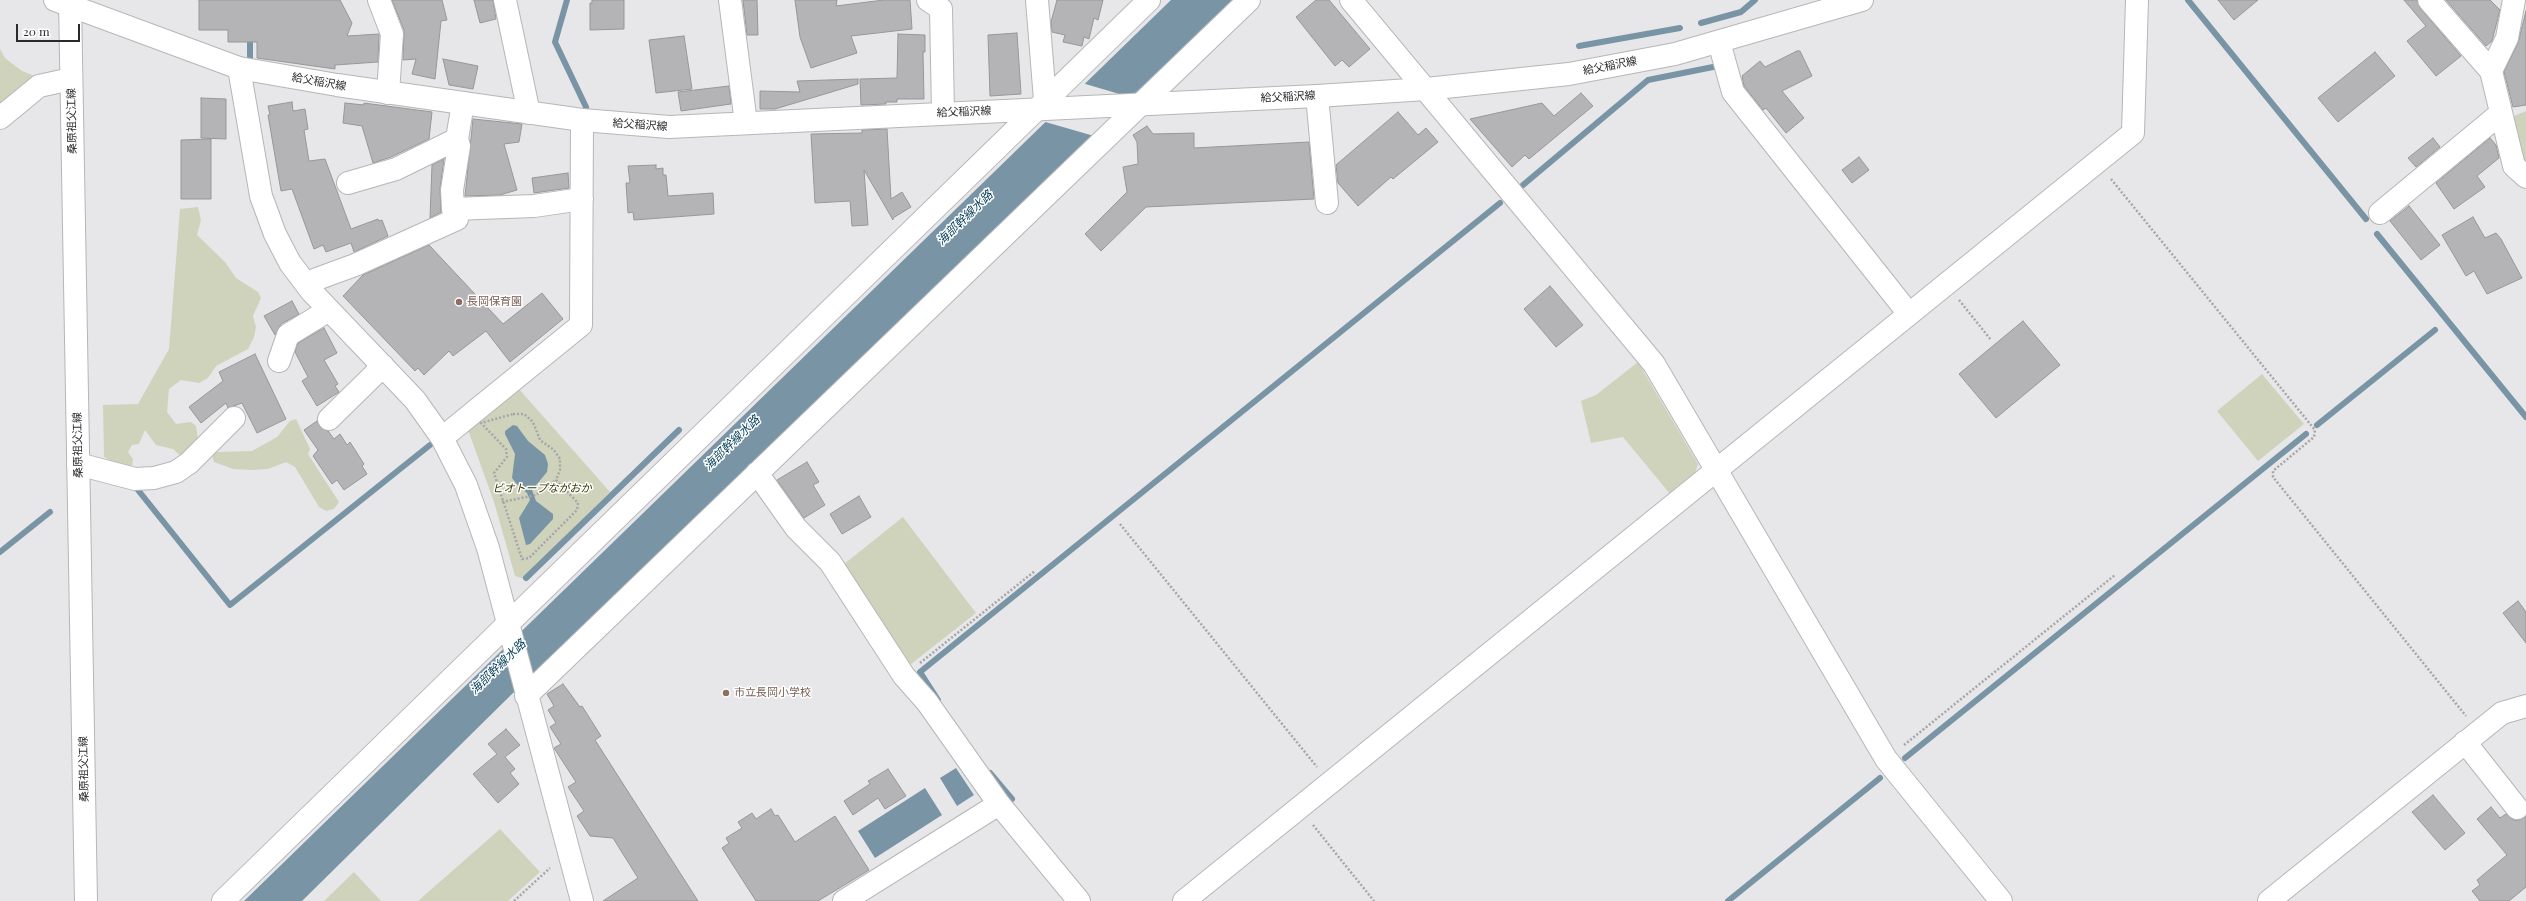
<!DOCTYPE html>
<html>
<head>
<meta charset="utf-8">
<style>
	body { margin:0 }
	#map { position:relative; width:2526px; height:901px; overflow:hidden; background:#e7e7e9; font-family:"Playfair Display",serif }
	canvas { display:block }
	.scale { position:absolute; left:16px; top:24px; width:64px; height:18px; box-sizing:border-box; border:2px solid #2a2a2b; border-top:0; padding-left:5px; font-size:12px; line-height:14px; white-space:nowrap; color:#2a2a2b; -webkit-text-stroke:3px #fff; paint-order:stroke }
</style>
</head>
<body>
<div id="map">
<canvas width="2526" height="901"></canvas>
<div class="scale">20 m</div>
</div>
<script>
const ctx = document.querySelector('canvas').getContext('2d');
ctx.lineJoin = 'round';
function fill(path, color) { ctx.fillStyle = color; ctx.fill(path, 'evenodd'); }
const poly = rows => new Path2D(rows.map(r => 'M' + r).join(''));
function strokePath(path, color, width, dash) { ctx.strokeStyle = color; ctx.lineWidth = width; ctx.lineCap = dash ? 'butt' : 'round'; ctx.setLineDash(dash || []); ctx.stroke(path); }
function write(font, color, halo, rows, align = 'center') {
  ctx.font = font + ' "Playfair Display","Noto Sans JP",serif'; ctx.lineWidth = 3; ctx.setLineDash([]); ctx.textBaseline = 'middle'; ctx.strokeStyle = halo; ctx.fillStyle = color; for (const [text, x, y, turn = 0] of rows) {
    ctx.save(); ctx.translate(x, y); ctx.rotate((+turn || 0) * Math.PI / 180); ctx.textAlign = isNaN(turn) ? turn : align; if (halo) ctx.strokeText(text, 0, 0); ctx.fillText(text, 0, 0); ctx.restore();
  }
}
const green = poly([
	[0,49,5,58,22,71,37,77,0,107],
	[2526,111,2526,170,2507,119],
	[198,207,201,220,197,235,225,262,236,278,258,292,261,298,253,316,256,327,254,337,248,349,216,366,208,378,199,383,181,380,169,389,167,412,176,424,191,422,196,426,199,446,184,459,173,449,156,445,145,430,139,444,132,445,128,452,133,459,132,466,118,465,104,457,103,405,138,404,169,349,180,209],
	[1638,362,1698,464,1695,473,1670,494,1623,437,1591,443,1581,401,1596,395],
	[2262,374,2304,424,2258,461,2217,411],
	[519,389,610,492,524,579,515,576,494,502,468,430],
	[296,419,310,449,308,454,339,502,334,509,326,511,319,507,295,467,286,462,268,469,252,470,233,469,214,462,212,455,216,452,252,451,277,437,290,421],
	[903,517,976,613,906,668,839,568],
	[500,829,540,872,508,901,418,901],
	[354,872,381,901,324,901]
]);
const water = poly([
	[1171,0,1232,0,512,694,302,901,244,901],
	[513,425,517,426,528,441,545,455,548,464,547,472,532,490,536,501,553,514,553,519,530,544,526,545,519,518,530,500,527,493,519,487,512,478,515,454,505,434,505,431],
	[956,768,974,795,957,806,940,778],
	[925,788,942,815,875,858,858,831]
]);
const pier = poly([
	[1082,83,1133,98,1094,136,1042,121]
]);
const stream = poly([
	[567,0,555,42,586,107],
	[2188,0,2366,219],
	[1701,23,1741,12,1755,0],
	[1579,46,1680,28],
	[250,58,250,35],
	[1523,185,1648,80,1718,66],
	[2377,234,2526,417],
	[2317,425,2435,330],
	[134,485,230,605,430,445],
	[0,552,50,512],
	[526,578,679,430],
	[938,700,920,672,1500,203],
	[1905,758,2306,434],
	[990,773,1012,799],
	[1728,901,1880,778]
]);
const building = poly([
	[199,0,340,0,352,23,347,36,379,34,378,62,335,65,335,69,257,58,257,42,228,42,228,30,199,30,199,0],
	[392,0,442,0,447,20,441,21,435,79,412,74,416,59,403,60,404,30,392,0],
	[474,0,493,0,496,19,480,23,474,0],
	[592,0,624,0,624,29,590,30,590,3,592,3,592,0],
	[743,0,757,0,758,35,747,35,743,0],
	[795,0,837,0,836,6,884,0,910,0,912,29,851,36,857,53,811,68,800,37,795,0],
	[1057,0,1103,0,1098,20,1094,18,1089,39,1084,37,1082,46,1063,42,1065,35,1052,32,1051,22,1057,0],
	[1316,0,1329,0,1370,49,1349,67,1342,60,1335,66,1296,17,1316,0],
	[2218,0,2258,0,2234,20,2218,0],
	[2404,0,2417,0,2420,8,2461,56,2436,76,2407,41,2426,26,2404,0],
	[2446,0,2490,0,2500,10,2492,41,2486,46,2446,0],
	[2526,11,2526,105,2513,107,2504,72,2518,43,2526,11],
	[1017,33,1021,94,990,96,988,35,1017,33],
	[898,34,925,35,925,52,923,52,924,99,897,99,897,102,886,102,886,104,861,105,860,79,897,78,898,34],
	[684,36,692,89,656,93,649,40,684,36],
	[1797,51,1800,51,1812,76,1782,91,1804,118,1786,133,1766,108,1763,110,1744,86,1742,76,1760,61,1765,67,1797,51],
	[2375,52,2395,76,2338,122,2318,98,2375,52],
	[443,59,478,66,473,89,449,85,443,59],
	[858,79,858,84,775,109,760,109,760,91,800,92,797,81,858,79],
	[729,86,731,104,681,111,678,92,729,86],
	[1581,93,1593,106,1529,159,1525,155,1512,167,1470,119,1542,103,1554,116,1581,93],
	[201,98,226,99,226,139,201,138,201,98],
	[292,102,293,111,305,109,308,129,304,130,309,161,325,159,351,229,378,219,379,221,382,220,388,236,354,252,351,243,326,252,323,245,314,249,292,189,281,191,268,115,270,115,268,106,292,102],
	[345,103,364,105,364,103,432,112,429,139,391,157,373,163,362,126,343,123,345,103],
	[1398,112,1418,135,1426,128,1438,142,1393,179,1391,177,1358,206,1338,183,1336,165,1398,112],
	[473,119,522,124,519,142,504,144,517,190,500,195,465,196,473,119],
	[1147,126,1153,134,1194,133,1194,148,1309,142,1314,199,1146,207,1101,251,1085,234,1127,192,1123,167,1138,164,1137,142,1133,135,1147,126],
	[887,129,891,199,902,192,911,207,893,218,893,220,864,170,868,225,852,226,850,201,815,203,811,134,862,133,862,130,887,129],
	[2433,138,2440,147,2416,167,2408,158,2433,138],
	[2490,138,2496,145,2499,158,2477,176,2485,187,2454,209,2436,183,2490,138],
	[211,139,211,199,181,199,181,140,211,139],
	[1859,157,1869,170,1852,183,1842,170,1859,157],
	[444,159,440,188,441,212,430,218,432,165,444,159],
	[656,165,656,169,663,168,663,175,666,175,668,196,713,193,714,214,634,220,633,212,628,213,626,183,630,183,628,166,656,165],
	[568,173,569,188,534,193,532,178,568,173],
	[2409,206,2440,245,2421,260,2390,221,2409,206],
	[2473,217,2485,238,2496,233,2501,239,2522,278,2487,294,2474,271,2466,276,2442,235,2473,217],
	[429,245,503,324,542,293,563,319,510,362,486,331,453,356,449,351,424,375,418,368,415,371,343,296,363,275,429,245],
	[1550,286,1583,325,1556,347,1524,309,1550,286],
	[292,301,299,314,281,324,275,335,264,316,292,301],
	[2023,321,2060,365,1996,418,1959,374,2023,321],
	[324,328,337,353,324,360,338,384,335,386,339,392,317,406,302,381,308,377,295,352,298,343,324,328],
	[255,354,286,419,257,433,242,403,228,408,226,403,201,423,189,407,223,381,219,372,255,354],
	[317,421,320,427,328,431,334,439,340,434,347,445,350,442,364,464,362,466,367,474,344,490,337,480,332,484,313,456,318,450,304,430,317,421],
	[807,462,819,482,813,485,825,505,804,518,777,480,807,462],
	[859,496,871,517,842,534,830,514,859,496],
	[2518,601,2526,612,2526,643,2503,613,2518,601],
	[563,684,580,707,582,706,601,736,595,740,698,901,603,901,638,878,613,838,590,836,577,816,584,811,568,787,576,782,554,748,561,744,550,727,556,723,548,710,554,706,547,694,563,684],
	[506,729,520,745,505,757,515,769,510,773,519,784,498,803,473,774,497,754,488,744,506,729],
	[888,769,906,796,885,809,878,798,853,815,844,801,870,784,868,781,888,769],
	[2433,795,2465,833,2445,850,2412,812,2433,795],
	[2491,807,2500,818,2506,814,2513,820,2519,820,2526,816,2526,887,2509,901,2480,901,2472,891,2480,885,2477,880,2507,855,2477,819,2491,807],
	[771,809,775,816,778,815,795,842,835,816,869,870,818,901,756,901,722,848,729,843,726,838,742,828,738,822,752,813,756,819,771,809]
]);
const path = poly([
	[2111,179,2315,430,2314,437,2273,471,2273,477,2466,716],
	[1959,300,1991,340],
	[513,414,524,414,533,422,540,440,554,450,560,459,560,470,556,480,578,503,577,510,529,558,522,559,494,473,507,457,506,449,481,423,513,414],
	[502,502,536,495,556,480],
	[1120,524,1317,767],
	[920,663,1035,571],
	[1904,745,2115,575],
	[1313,825,1374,901],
	[514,901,550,868]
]);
const minor = poly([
	[379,0,392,34,388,93],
	[505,0,529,113],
	[730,0,746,123],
	[928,0,941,9,943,113],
	[1037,0,1045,100],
	[1351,0,1654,364,1886,759,2001,901],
	[2429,0,2491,71,2514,166,2526,177],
	[1719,42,1733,92,1909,314],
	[239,68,261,196,275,234,290,263,312,292,415,400,442,438,466,485,488,548,582,901],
	[2491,71,2507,38,2514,0],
	[1317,96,1327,203],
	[0,118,39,86,71,79],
	[348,183,396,169,457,139],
	[453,209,534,206,582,199],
	[2380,213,2501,113],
	[306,283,355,265,457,219,453,209,452,190,459,146,457,139,463,103],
	[279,361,288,335,329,310],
	[329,419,383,366],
	[442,438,581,325,582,120],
	[78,464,135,479,154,478,176,472,189,463,234,418],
	[757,473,796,528,830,562,904,676,927,702,999,804,1079,901],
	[526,696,1249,0],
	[2465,742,2517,808],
	[223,901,1149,0],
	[844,901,999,804],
	[1184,901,2133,133,2137,0],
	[2269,901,2502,713,2526,706]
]);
const major = poly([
	[55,0,239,68,337,85,582,120,669,127,1317,96,1426,89,1569,74,1675,54,1862,0],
	[70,0,86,901]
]);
const markers = [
	[459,302,4,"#8d6e63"],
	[726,693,4,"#8d6e63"]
];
const streetNames = [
	["給父稲沢線",1610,66,-11],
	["給父稲沢線",319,82,10],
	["給父稲沢線",1288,97,-3],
	["給父稲沢線",964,112,-2],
	["桑原祖父江線",72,121,-91],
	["給父稲沢線",640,125,4],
	["桑原祖父江線",78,445,-91],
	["桑原祖父江線",84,769,-91]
];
const educationNames = [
	["長岡保育園",467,302],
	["市立長岡小学校",734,693]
];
const parkNames = [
	["ビオトープながおか",542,489]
];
const waterNames = [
	["海部幹線水路",965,218,-44],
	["海部幹線水路",732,443,-44],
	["海部幹線水路",498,667,-44]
];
fill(green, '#d0d3bb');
fill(water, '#7894a5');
fill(pier, '#e7e7e9');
strokePath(stream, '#7894a5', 6);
fill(building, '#b4b4b6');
strokePath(building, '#979799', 1);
strokePath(minor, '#b6b6b8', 24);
strokePath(major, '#b6b6b8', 24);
strokePath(path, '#a6a6a8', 2.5, [2, 2]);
strokePath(minor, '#fff', 22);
strokePath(major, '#fff', 22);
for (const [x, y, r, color] of markers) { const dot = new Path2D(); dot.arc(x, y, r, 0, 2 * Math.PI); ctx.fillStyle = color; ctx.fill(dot); strokePath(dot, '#fff', 1.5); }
write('11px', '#2a2a2b', '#fff', streetNames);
write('11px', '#785e54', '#fff', educationNames, 'left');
write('italic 11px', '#353803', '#fff', parkNames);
write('italic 12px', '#0a445d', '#fff', waterNames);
</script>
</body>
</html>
